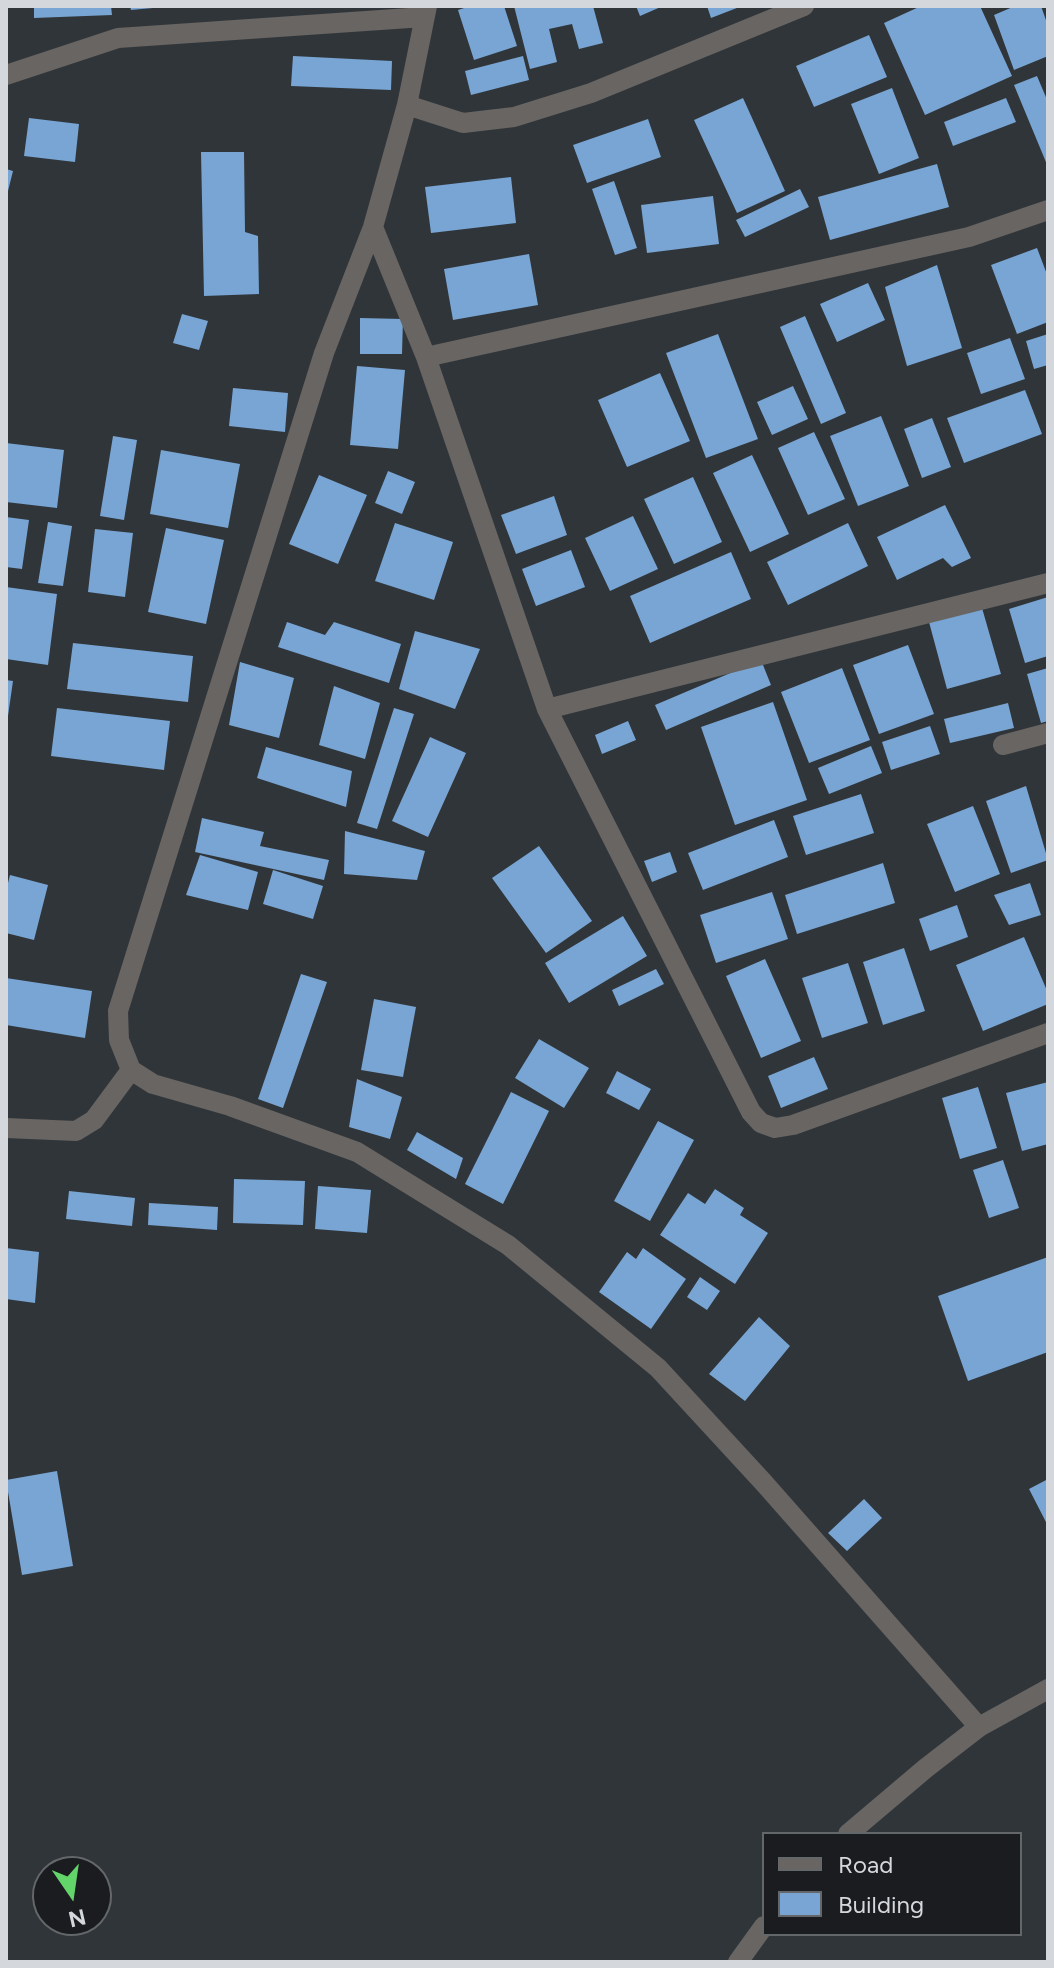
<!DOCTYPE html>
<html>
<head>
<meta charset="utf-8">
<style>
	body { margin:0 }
	#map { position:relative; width:1054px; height:1968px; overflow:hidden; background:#30353a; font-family:Figtree,sans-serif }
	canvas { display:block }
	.frame { position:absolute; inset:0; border:8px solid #d4d7db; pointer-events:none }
	.legend { position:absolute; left:762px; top:1832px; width:260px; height:104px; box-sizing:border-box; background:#1a1c1f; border:2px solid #64676a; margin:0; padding:10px 14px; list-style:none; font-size:24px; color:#d4d7db }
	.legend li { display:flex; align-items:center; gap:16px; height:40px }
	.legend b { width:40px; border:2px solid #64676a }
	.north { position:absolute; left:32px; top:1856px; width:80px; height:80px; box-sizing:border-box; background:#1a1c1f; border:2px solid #64676a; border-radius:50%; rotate:167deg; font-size:22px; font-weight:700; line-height:32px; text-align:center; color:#d4d7db }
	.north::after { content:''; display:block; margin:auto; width:28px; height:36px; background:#63d469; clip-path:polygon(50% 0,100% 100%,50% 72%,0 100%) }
</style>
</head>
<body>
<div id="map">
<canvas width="1054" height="1968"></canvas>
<div class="frame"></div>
<ul class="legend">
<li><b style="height:10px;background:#686562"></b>Road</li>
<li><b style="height:22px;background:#78a5d3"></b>Building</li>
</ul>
<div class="north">N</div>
</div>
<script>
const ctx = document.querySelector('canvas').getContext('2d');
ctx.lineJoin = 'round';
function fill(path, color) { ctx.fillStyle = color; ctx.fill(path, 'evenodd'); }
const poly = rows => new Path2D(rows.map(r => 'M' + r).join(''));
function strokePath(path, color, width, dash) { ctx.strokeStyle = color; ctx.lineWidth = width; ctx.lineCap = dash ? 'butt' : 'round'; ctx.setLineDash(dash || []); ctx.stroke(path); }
const building = poly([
	[34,6,111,6,112,15,34,18],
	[130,6,153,6,153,8,131,10],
	[470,6,504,6,517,46,474,60,458,10],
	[514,6,593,6,603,43,579,49,572,24,549,29,557,62,530,69],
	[636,6,663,6,640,16],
	[707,6,742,6,711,18],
	[921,6,980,6,1012,76,925,115,884,23],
	[1015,6,1041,6,1048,26,1048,56,1014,70,994,15],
	[869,35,887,77,814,107,796,66],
	[293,56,392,61,391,90,291,86],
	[523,56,529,80,471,95,465,71],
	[1037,76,1048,102,1048,167,1014,85],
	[892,88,919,158,879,174,851,104],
	[743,98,785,191,737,213,694,120],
	[1006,98,1016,122,953,146,944,122],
	[29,118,79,124,75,162,24,156],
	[648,119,661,157,587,183,573,145],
	[201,152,244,152,245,232,258,236,259,294,204,296],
	[937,164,949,207,830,240,818,197],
	[6,169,13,171,7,195,6,194],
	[511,177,516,223,431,233,425,187],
	[614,181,637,248,615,255,592,189],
	[800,189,809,207,745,237,736,220],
	[713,196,719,244,647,253,641,205],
	[1037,248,1048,277,1048,322,1017,334,991,265],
	[529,254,538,305,453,320,444,269],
	[937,265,962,348,907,366,885,287],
	[868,283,885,320,837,342,820,304],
	[182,314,208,321,199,350,173,343],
	[805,316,846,413,821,424,780,327],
	[360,318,403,319,402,354,360,354],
	[718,334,758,439,706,458,666,353],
	[1048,334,1048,365,1034,369,1026,341],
	[1010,338,1025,379,981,394,967,353],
	[357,366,405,370,398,449,350,445],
	[660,373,690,441,627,467,598,400],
	[793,386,808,419,772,435,757,402],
	[233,388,288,393,285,432,229,426],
	[1025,390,1042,434,964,463,947,418],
	[881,416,909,486,858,506,830,436],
	[932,418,951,467,922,478,904,429],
	[814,432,845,499,808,515,778,448],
	[113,436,137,440,124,520,100,516],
	[6,443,64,450,57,508,6,502],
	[161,450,240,464,228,528,150,514],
	[752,455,789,534,750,552,713,473],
	[388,471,415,482,402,514,375,503],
	[319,475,367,495,338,564,289,544],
	[693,477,722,542,674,564,644,499],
	[554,496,567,535,516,554,501,515],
	[945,505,971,558,952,567,943,558,897,580,877,537],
	[633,516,658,569,610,591,585,538],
	[6,517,29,520,22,569,6,567],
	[48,522,72,526,63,586,38,583],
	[395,523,453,542,434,600,375,581],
	[848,523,868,566,788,605,767,562],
	[166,528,224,540,206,624,148,612],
	[95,529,133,533,125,597,88,592],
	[571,550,585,587,536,606,522,569],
	[731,552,751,599,650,643,630,596],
	[6,587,57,594,48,665,6,659],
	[1048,597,1048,656,1025,663,1009,609],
	[982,608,1001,674,947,689,929,622],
	[287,622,325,635,334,622,401,644,389,683,278,647],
	[415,631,480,649,455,709,399,689],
	[73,643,193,656,188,702,67,689],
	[908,645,934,714,879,734,853,665],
	[761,660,771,685,666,730,655,705],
	[240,662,294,678,279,738,229,725],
	[842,668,870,740,809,763,781,692],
	[1048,668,1048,721,1041,723,1027,674],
	[6,680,13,681,8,716,6,716],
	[334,686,380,703,365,759,319,745],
	[773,702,807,800,735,825,701,727],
	[1008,703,1014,728,950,743,944,719],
	[57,708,170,721,164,770,51,756],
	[394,708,414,714,377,829,357,823],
	[628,721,636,740,602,754,595,735],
	[930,726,940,754,891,770,882,742],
	[430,737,466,753,428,837,392,821],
	[871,746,882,773,829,794,818,768],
	[266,747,352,771,346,807,257,778],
	[1026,786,1048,860,1011,873,986,801],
	[861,794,874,833,806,855,793,816],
	[973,806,1000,874,955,892,927,824],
	[202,818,264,832,260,846,329,860,324,880,195,852],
	[774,820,788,857,703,890,688,853],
	[345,831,425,851,417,880,344,874],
	[539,846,592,921,546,953,492,878],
	[670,852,677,872,652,882,644,861],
	[200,855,258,872,248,910,186,895],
	[883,863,895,903,797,934,785,895],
	[273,870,323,886,313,919,263,904],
	[10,875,48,885,34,940,6,933,6,891],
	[1030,883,1041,915,1009,925,994,895],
	[772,892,788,939,716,963,700,915],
	[957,905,968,937,930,951,919,919],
	[623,916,647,956,569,1003,545,963],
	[1024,937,1048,993,1048,1004,983,1031,956,965],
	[904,948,925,1011,883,1025,863,962],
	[765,959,801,1041,761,1058,726,976],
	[848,963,868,1023,822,1038,802,978],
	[656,969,664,984,619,1006,612,990],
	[301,974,327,982,283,1108,258,1099],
	[6,978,92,991,85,1038,6,1025],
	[374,999,416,1007,403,1077,361,1070],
	[539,1039,589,1068,564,1108,515,1078],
	[814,1057,828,1089,781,1108,768,1076],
	[617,1071,651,1089,639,1110,606,1093],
	[357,1079,402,1097,390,1139,349,1127],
	[1048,1082,1048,1144,1022,1151,1006,1093],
	[978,1087,997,1148,960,1159,942,1098],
	[511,1092,549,1111,503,1204,465,1184],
	[658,1121,694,1140,650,1221,614,1201],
	[417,1132,463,1158,456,1179,407,1150],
	[1003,1160,1019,1208,989,1218,973,1170],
	[234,1179,305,1181,303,1225,233,1223],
	[318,1186,371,1190,367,1233,315,1229],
	[715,1189,744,1208,740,1215,768,1233,735,1284,660,1235,688,1193,705,1204],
	[69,1191,135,1198,132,1226,66,1219],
	[149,1203,218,1207,217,1230,148,1225],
	[6,1248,39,1252,35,1303,6,1299],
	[643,1248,686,1279,651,1329,599,1292,627,1252,636,1259],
	[1048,1257,1048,1352,968,1381,938,1296],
	[700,1277,720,1291,707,1310,687,1297],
	[759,1317,790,1346,745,1401,709,1374],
	[57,1471,73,1566,22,1575,6,1480],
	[1048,1479,1048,1526,1029,1489],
	[864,1499,882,1518,847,1551,828,1533]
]);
const minor = poly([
	[427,6,407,105,373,227,324,353,118,1011,119,1040,131,1070,153,1084,230,1106,357,1152,508,1245,658,1368,764,1483,979,1727],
	[6,75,118,38,424,17],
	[407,105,463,123,514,117,591,93,804,6],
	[373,227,426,357,547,709,751,1112,761,1123,775,1128,793,1125,1048,1033],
	[426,357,969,237,1048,210],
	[547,709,1048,583],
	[1003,745,1048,733],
	[6,1128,76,1131,94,1120,131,1070]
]);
const tertiary = poly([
	[848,1834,926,1768,979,1727,1048,1689],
	[738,1962,764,1926]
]);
fill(building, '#78a5d3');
strokePath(minor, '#686562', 20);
strokePath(tertiary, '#686562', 20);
</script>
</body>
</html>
